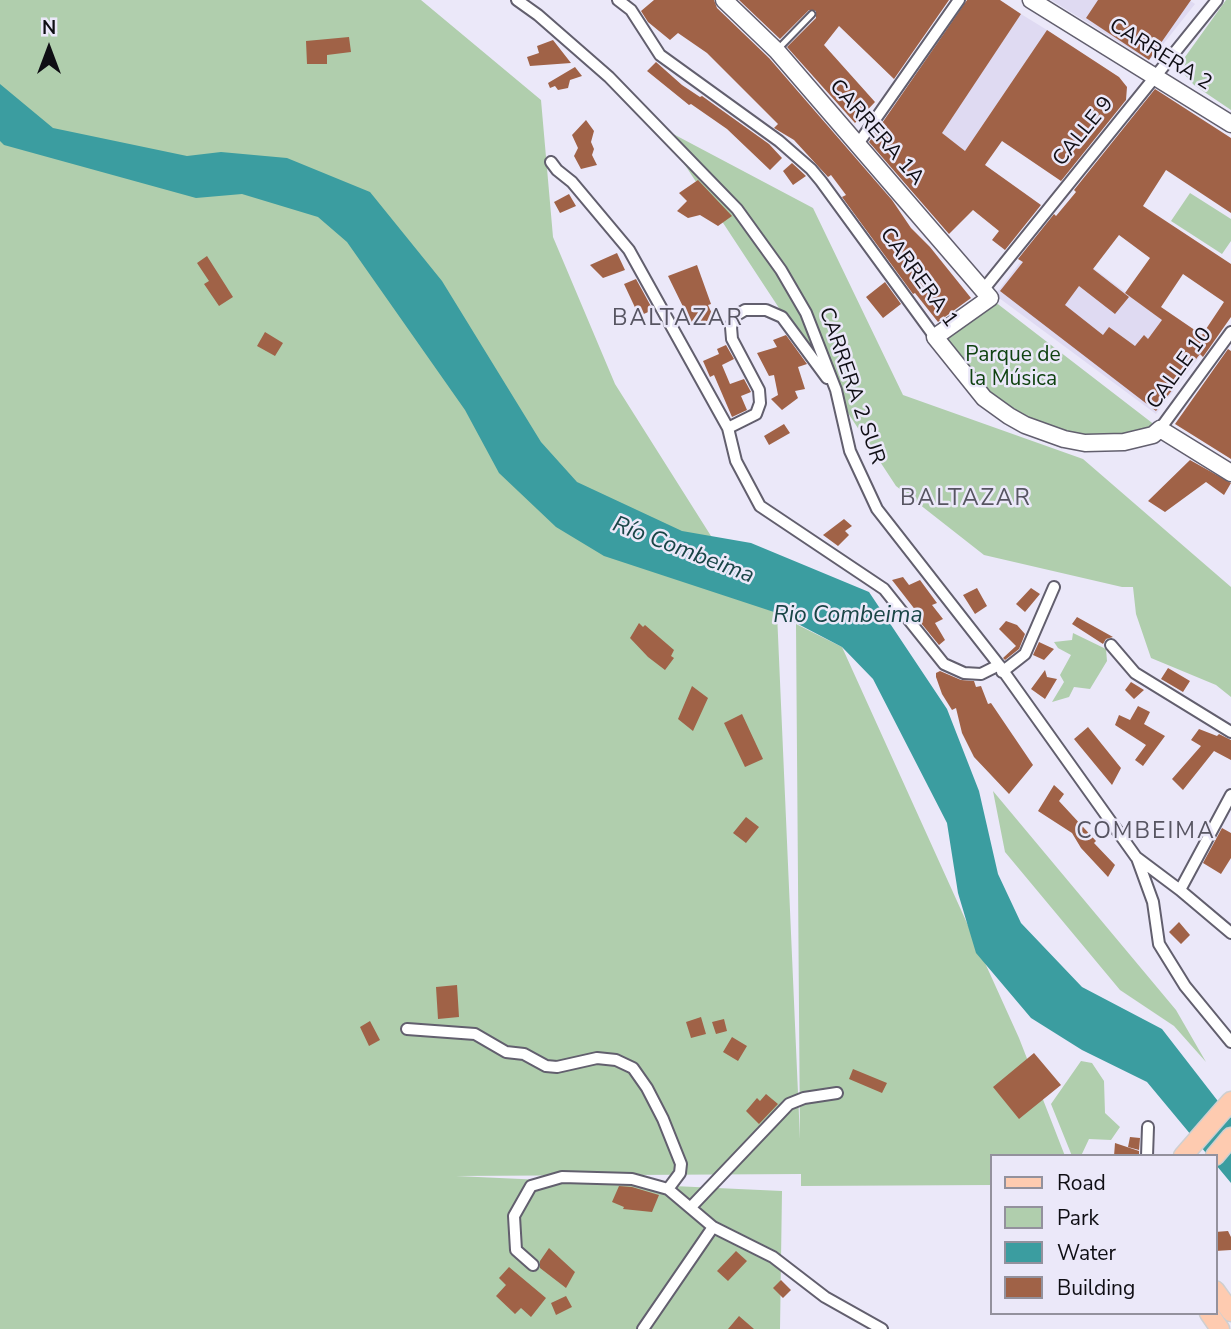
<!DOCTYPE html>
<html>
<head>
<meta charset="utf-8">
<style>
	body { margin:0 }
	#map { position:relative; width:1231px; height:1329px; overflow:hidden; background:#ebe8f9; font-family:"Nunito Sans",sans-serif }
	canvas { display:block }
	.legend { position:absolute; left:990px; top:1154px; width:228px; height:161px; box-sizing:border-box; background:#ebe8f9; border:2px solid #93919d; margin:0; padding:9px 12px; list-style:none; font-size:21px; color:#0f0e14 }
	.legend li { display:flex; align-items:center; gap:14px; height:35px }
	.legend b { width:35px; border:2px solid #93919d }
	.north { position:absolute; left:14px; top:14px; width:70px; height:70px; -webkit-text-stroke:5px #ebe8f9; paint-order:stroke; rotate:0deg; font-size:19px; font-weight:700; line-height:28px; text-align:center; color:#0f0e14 }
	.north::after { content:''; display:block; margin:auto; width:24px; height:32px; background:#0f0e14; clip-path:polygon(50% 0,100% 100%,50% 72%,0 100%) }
</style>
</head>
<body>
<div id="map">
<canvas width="1231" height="1329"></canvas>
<ul class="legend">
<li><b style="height:9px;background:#fecbb0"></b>Road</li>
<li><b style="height:19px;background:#b0cead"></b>Park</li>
<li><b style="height:19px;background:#3b9da0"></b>Water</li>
<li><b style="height:19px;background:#a06247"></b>Building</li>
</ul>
<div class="north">N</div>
</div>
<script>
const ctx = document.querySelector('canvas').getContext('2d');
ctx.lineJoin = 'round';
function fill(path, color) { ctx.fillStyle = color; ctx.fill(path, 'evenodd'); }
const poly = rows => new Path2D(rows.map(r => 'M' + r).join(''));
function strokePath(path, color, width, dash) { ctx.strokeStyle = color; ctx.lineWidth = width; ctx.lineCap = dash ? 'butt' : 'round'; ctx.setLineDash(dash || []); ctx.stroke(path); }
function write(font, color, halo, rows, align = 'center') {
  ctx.font = font + ' "Nunito Sans",sans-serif'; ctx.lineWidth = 5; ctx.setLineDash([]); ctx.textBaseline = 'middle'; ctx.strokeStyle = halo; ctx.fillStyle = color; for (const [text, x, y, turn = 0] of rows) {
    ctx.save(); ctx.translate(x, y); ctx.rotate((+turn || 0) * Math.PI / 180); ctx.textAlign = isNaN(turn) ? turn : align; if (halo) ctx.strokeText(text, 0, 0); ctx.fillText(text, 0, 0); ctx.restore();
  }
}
const built = poly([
	[1051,0,1189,0,1195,4,1153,57,1148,60],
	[1021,14,1047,30,965,151,941,133],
	[1044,231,1204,351,1156,414,995,295]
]);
const green = poly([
	[0,0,421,0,541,100,553,237,615,384,711,536,777,613,800,1139,796,624,842,647,1019,1038,1065,1156,991,1156,991,1185,801,1186,801,1174,456,1176,782,1191,780,1329,0,1329],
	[1226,0,1231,0,1231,110,1194,85,1184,74,1185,57],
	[660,127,813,208,903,395,1083,459,1231,587,1231,697,1216,685,1151,658,1136,614,1133,587,1122,587,984,555,896,486],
	[1190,193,1231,219,1231,241,1222,254,1171,221],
	[990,298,1160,429,1107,444,1009,416,935,337],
	[1073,633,1106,649,1107,661,1090,689,1074,687,1069,697,1052,702,1064,682,1060,675,1071,655,1058,648,1054,642,1072,640],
	[993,791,1176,1010,1206,1062,1174,1026,1120,990,1005,852],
	[1081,1061,1092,1063,1104,1081,1105,1113,1120,1127,1111,1140,1089,1139,1081,1156,1072,1156,1051,1104]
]);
const water = poly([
	[0,84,53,128,187,156,221,152,287,158,370,192,442,281,541,442,577,482,682,531,751,543,869,592,947,709,979,791,998,874,1021,923,1082,987,1162,1029,1231,1118,1231,1183,1147,1082,1082,1050,1031,1018,976,953,958,893,947,823,873,679,842,647,777,613,604,556,556,527,499,473,465,410,347,242,318,217,242,194,196,198,4,145,0,141]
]);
const building = poly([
	[654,0,714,0,717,8,769,58,892,200,911,228,930,247,971,298,938,322,915,293,913,294,842,197,846,195,831,175,828,177,794,140,774,128,778,124,707,53,678,33,670,40,648,22,641,11],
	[739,0,949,0,894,79,839,26,824,45,875,102,855,123,787,47,816,18,816,11,809,10,780,39],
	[967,0,1000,0,1021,14,942,133,965,151,1047,30,1119,77,1127,87,1126,100,1061,181,1002,141,985,165,1041,205,1005,250,992,240,999,231,973,210,949,234,869,142],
	[1098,0,1191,0,1149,60,1086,18],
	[349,37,351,52,327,55,327,64,307,64,306,41],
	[553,40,571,63,530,66,527,57,539,53,537,46],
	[656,62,682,85,700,97,702,96,769,144,782,158,770,170,727,129,691,104,689,105,647,71],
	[575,67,582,76,570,80,568,88,558,90,555,86,550,88,548,83],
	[1155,89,1231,138,1231,213,1166,170,1143,206,1231,264,1231,317,1203,357,1200,354,1156,411,1000,291,1023,262,1018,259,1054,214,1056,216,1076,192,1074,190],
	[1119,235,1150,258,1125,293,1162,320,1148,339,1144,335,1135,346,1109,327,1103,335,1065,305,1079,286,1115,314,1129,297,1093,269],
	[1183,274,1224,302,1202,335,1161,307],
	[586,120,594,131,591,142,594,149,592,155,597,165,581,169,574,156,578,148,572,135],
	[792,163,806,176,793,185,783,171],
	[698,180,732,216,718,226,700,215,688,218,677,211,687,201,679,193],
	[569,194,576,206,560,213,554,202],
	[617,253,625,270,603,278,590,265],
	[207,256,233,297,219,306,204,284,209,281,197,263],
	[697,265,711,304,708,305,714,318,693,327,668,276],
	[636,279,653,310,639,316,624,284],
	[885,282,901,304,883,318,866,297],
	[265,332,283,343,275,356,257,346],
	[786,335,807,364,798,367,805,389,795,391,798,398,782,410,771,399,778,395,774,375,769,376,757,353,777,347,773,340],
	[726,345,734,359,722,365,730,384,744,379,751,392,741,396,747,410,732,417,714,375,710,377,703,361,719,354,717,349],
	[1228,349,1231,351,1231,459,1175,424],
	[784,424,790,433,769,445,764,436],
	[1190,460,1231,483,1224,495,1206,482,1165,512,1148,501],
	[844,519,852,526,845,531,849,535,838,546,823,535],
	[903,577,909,585,920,580,937,603,932,605,943,619,935,623,945,640,939,645,916,617,920,616,892,580],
	[977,588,987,606,975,614,963,595],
	[1031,588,1040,594,1025,612,1016,604],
	[1077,617,1113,637,1106,639,1103,644,1072,624],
	[1006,621,1017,625,1025,634,1019,649,1005,660,1003,658,1016,646,999,629],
	[639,623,643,627,645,625,674,650,671,656,674,658,665,670,648,657,630,638],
	[1039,642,1054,649,1044,660,1033,655],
	[1168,668,1190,681,1183,692,1161,679],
	[1045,670,1047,677,1057,679,1045,699,1031,689],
	[940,671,961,680,974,681,976,687,981,686,988,704,991,703,1033,765,1009,794,974,757,962,733,956,708,952,710,942,694,936,677,936,673],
	[1131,682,1144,690,1134,699,1125,690],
	[692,686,708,698,693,731,678,719],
	[1138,706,1150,712,1144,724,1165,736,1143,766,1135,760,1146,745,1115,725,1119,715,1130,720],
	[742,714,763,759,745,767,724,723],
	[1088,727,1121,768,1112,785,1074,739],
	[1199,729,1217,736,1219,734,1231,740,1231,760,1214,751,1183,790,1172,779,1201,746,1191,740],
	[1054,785,1064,794,1059,801,1096,841,1094,843,1115,865,1108,877,1081,848,1072,833,1038,811],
	[746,817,759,827,746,843,733,833],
	[1222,828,1231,833,1231,858,1221,874,1203,863],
	[1179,922,1190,935,1181,944,1169,932],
	[457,985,459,1017,438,1019,436,987],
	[701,1017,706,1034,691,1038,686,1022],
	[724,1019,727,1031,716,1034,712,1022],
	[370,1021,380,1040,369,1046,360,1027],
	[732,1037,747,1046,738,1061,723,1052],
	[1034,1053,1061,1085,1019,1119,993,1087],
	[853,1069,887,1083,882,1093,849,1079],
	[766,1094,778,1104,759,1124,746,1111,757,1098,760,1101],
	[1130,1137,1140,1138,1139,1150,1128,1147],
	[1115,1143,1139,1151,1139,1156,1114,1156],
	[619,1186,632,1187,659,1195,652,1212,623,1209,624,1207,612,1202],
	[1228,1231,1231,1237,1231,1250,1215,1251,1215,1232],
	[549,1248,575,1272,566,1288,540,1268,540,1261],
	[736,1251,747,1261,728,1281,717,1271],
	[509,1267,546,1298,531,1317,521,1308,515,1314,496,1296,506,1285,499,1278],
	[781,1280,791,1290,783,1298,773,1288],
	[566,1296,572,1307,556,1315,551,1303],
	[739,1316,754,1329,728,1329]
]);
const lane = poly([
	[779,48,812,14]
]);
const street = poly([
	[517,0,538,15,609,77,737,209,781,270,806,313,836,390,850,451,877,509,999,665,1136,857,1180,890,1231,933],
	[618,0,631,10,660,55,779,141,811,169,821,181,935,337],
	[858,144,959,0],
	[551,162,557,170,572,182,629,250,728,428,736,461,760,506,884,589,944,664,964,673,981,674,999,665],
	[983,290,1217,0],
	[728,428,756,414,760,403,759,390,732,339,731,327,735,316,745,310,766,310,782,317,827,378],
	[1160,429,1231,332],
	[1111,645,1135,673,1231,732],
	[1002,672,1025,654,1054,587],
	[1137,858,1153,902,1159,944,1185,986,1231,1042],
	[1180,890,1231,795],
	[407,1029,475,1034,506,1052,524,1054,546,1066,557,1067,597,1058,616,1060,633,1068,647,1088,663,1119,681,1164,680,1173,668,1189],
	[1147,1156,1148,1127],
	[691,1207,789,1104,804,1098,837,1093],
	[533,1265,516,1250,514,1216,531,1186,562,1177,632,1179,668,1189,713,1227,773,1257,825,1297,882,1329],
	[643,1329,713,1227]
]);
const secondary = poly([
	[724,0,777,51,990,298,935,337,984,398,1009,416,1025,425,1064,439,1085,443,1124,442,1153,435,1160,429,1231,473],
	[1031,0,1231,124]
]);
const primary = poly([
	[1183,1156,1231,1101],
	[1215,1156,1231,1137],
	[1215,1290,1231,1312],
	[1209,1313,1220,1329]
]);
const streetNames = [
	["CARRERA 2",1160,55,32],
	["CALLE 9",1084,132,-51],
	["CARRERA 1A",876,133,49],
	["CARRERA 1",918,278,54],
	["CALLE 10",1180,369,-54],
	["CARRERA 2 SUR",851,386,71]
];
const parkNames = [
	["Parque de",1013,356],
	["la Música",1013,380]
];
const neighbourhoodNames = [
	["BALTAZAR",678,319],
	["BALTAZAR",966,499],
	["COMBEIMA",1146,832]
];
const waterNames = [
	["Río Combeima",683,551,21],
	["Rio Combeima",848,616]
];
fill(built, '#dfdaf2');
fill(green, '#b0cead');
fill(water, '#3b9da0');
fill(building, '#a06247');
strokePath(lane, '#625f6e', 9);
strokePath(street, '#625f6e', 14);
strokePath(secondary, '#625f6e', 19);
strokePath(primary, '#cfcfd0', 21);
strokePath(lane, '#fff', 5);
strokePath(street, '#fff', 10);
strokePath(secondary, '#fff', 16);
strokePath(primary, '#fecbb0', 18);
write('21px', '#0f0e14', '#ebe8f9', streetNames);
write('21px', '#0f4210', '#ebe8f9', parkNames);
ctx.letterSpacing = '2px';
write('23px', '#575562', '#ebe8f9', neighbourhoodNames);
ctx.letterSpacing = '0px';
write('italic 23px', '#194546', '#ebe8f9', waterNames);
</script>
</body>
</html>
